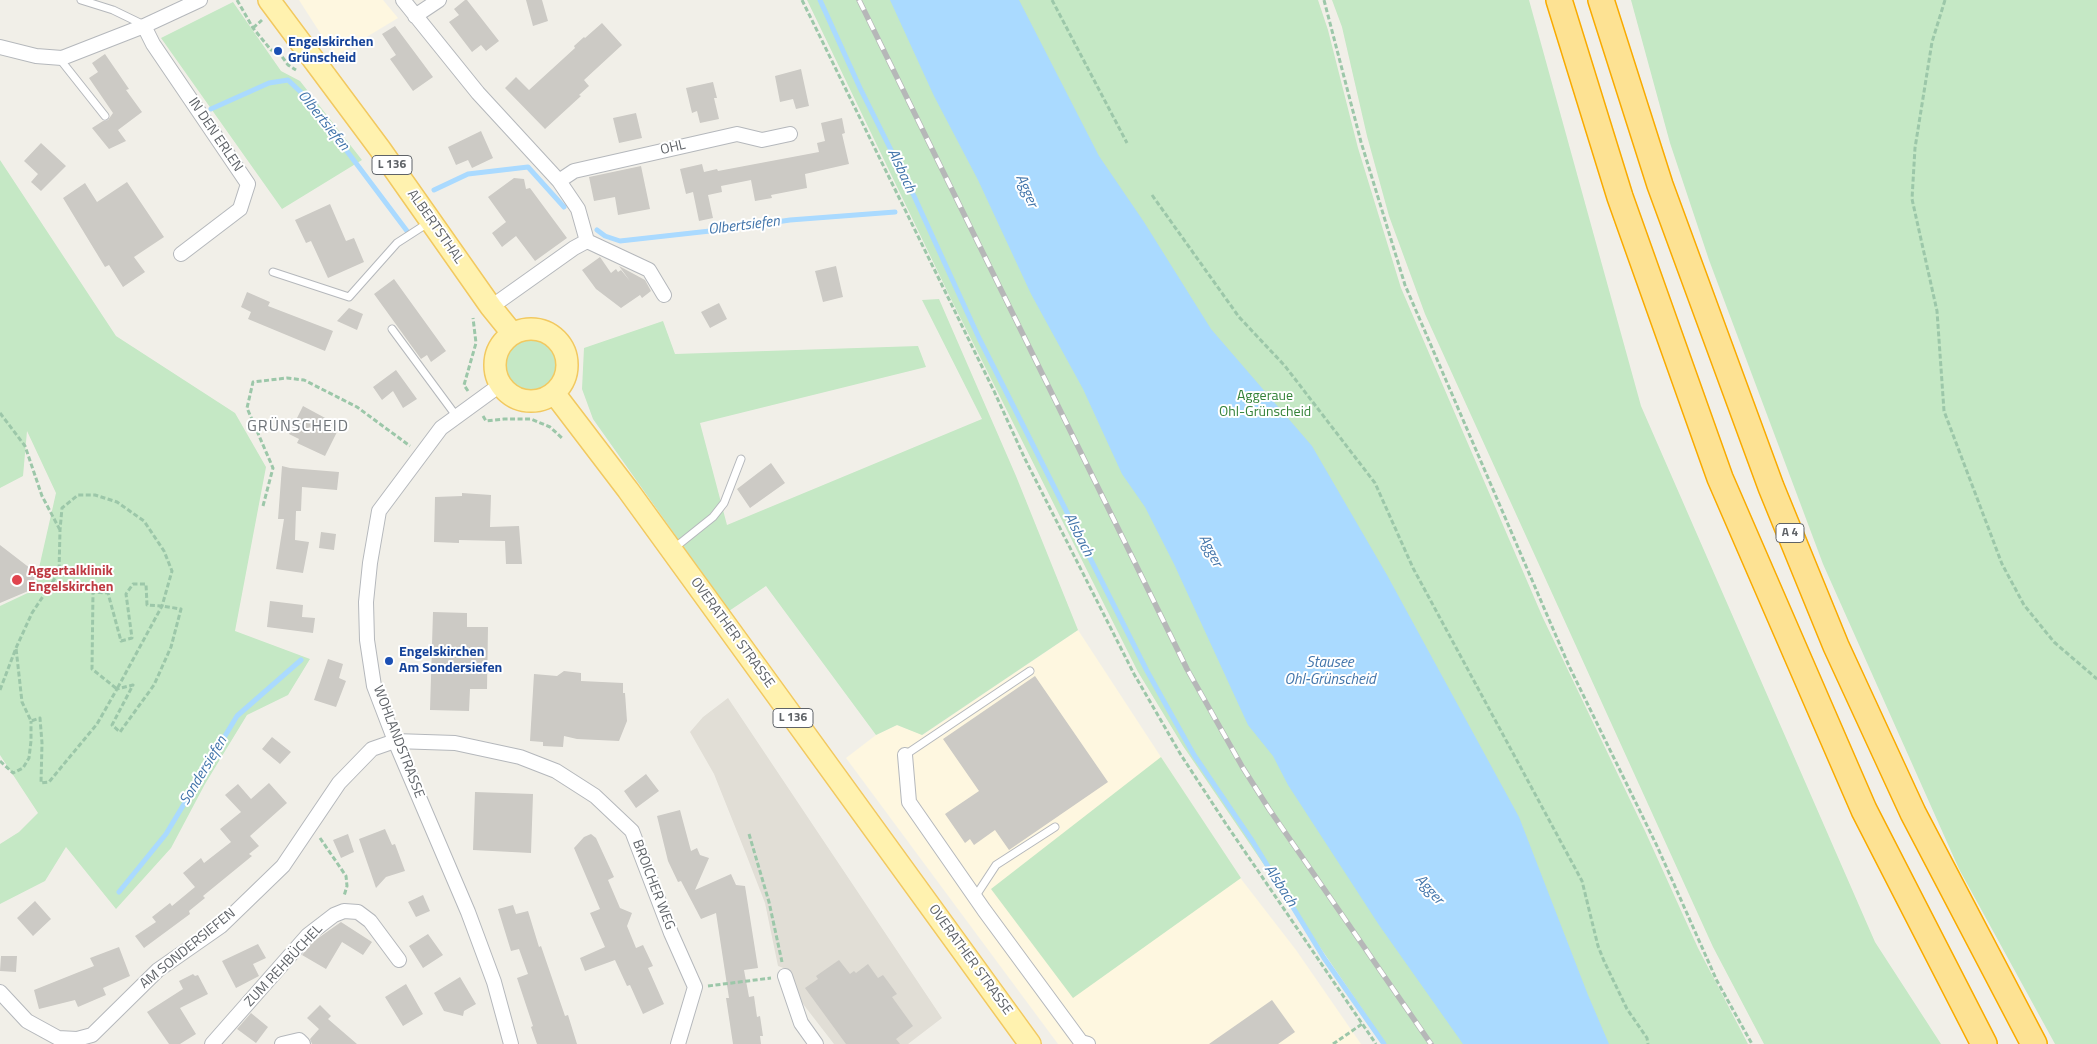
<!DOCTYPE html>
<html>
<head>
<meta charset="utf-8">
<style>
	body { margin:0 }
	canvas { display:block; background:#f1efe8 }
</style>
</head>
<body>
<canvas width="2097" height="1044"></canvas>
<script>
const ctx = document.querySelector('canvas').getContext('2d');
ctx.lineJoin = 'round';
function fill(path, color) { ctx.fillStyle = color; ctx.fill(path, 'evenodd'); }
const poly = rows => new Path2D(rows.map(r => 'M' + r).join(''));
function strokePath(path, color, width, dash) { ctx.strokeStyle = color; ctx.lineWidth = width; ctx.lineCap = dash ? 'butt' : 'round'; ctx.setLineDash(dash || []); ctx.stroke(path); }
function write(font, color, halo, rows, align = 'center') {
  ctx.font = font + ' "Titillium Web",sans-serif'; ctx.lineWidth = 4; ctx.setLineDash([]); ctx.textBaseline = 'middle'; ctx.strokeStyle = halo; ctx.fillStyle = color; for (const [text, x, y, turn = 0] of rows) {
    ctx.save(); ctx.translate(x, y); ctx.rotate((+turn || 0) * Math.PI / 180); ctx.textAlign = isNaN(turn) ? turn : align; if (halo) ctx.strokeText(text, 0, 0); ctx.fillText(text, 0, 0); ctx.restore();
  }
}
const commercial = poly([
	[299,0,383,0,398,18,335,56],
	[1078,630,1238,875,1296,950,1361,1044,1058,1044,846,758,876,735,897,725,923,735]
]);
const education = poly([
	[728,698,942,1018,908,1044,834,1044,793,991,789,970,778,966,765,903,746,854,714,774,690,732,703,717]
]);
const green = poly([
	[807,0,1318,0,1328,30,1358,148,1401,288,1543,618,1645,831,1698,948,1748,1044,1386,1044,1183,746,1138,672,952,301],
	[1332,0,1529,0,1641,406,1875,942,1941,1044,1764,1044,1713,947,1425,314,1389,216,1367,136,1342,27],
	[1631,0,2097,0,2097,1044,2055,1044,1959,869,1823,564,1709,260,1670,143],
	[233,2,281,71,300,81,362,160,282,209,161,38],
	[0,160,116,336,235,413,266,467,235,631,310,659,288,695,247,715,205,784,171,848,116,909,66,847,45,881,0,904,0,844,19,832,38,813,0,755,0,606,34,590,56,493,27,431,23,476,0,488],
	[939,299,1016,476,1078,630,922,735,897,725,876,735,766,586,729,611,593,419,582,389,584,348,663,321,675,354,918,346,926,367,700,423,727,525,982,419,922,300],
	'506 365a25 25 0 1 1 50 0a25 25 0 1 1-50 0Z',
	[1161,757,1241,878,1073,998,991,889]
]);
const water = poly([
	[890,0,1019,0,1099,156,1144,222,1211,329,1312,446,1387,575,1519,817,1588,995,1609,1044,1463,1044,1379,925,1288,785,1273,756,1248,725,1174,564,1145,507,1122,474,1083,389,1031,294,978,180,934,96]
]);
const stream = poly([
	[820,0,860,88,914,196,979,338,1147,671,1194,755,1253,842,1324,958,1384,1044],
	[211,109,269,83,288,80,307,98,407,231],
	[434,190,468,174,528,167,564,207],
	[597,230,605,236,620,241,728,229,790,220,895,212],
	[119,892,166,834,237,716,301,660]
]);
const building = poly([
	[465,0,467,0,499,41,486,51,481,45,472,52,449,22,459,15,454,9],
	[526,0,542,0,548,21,533,26],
	[602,23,622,45,584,80,589,86,579,95,581,96,545,129,505,88,516,77,529,90,575,48,574,46,584,37,585,38],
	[395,26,433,77,413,91,390,59,396,55,382,34],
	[105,54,129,89,126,90,142,112,118,130,126,141,109,149,92,128,103,121,108,120,113,113,89,78,98,72,92,63],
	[801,69,809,106,796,109,793,99,780,102,775,76],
	[713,82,717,98,714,98,719,119,700,123,697,111,692,113,686,88],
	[636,113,642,138,619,143,613,118],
	[842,118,845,133,842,134,849,164,805,174,807,188,771,195,772,198,755,201,751,180,721,186,722,192,708,195,713,218,699,221,693,192,686,194,680,169,702,164,704,172,717,169,718,171,819,152,817,143,825,141,821,123],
	[481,131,493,158,472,168,468,160,456,165,448,147],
	[41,143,66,166,41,191,31,182,38,174,24,161],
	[641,166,650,209,618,215,615,197,594,201,589,177],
	[514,178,524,179,526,189,530,188,567,238,535,261,516,236,502,247,492,233,506,222,488,197],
	[127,182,164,237,134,257,145,272,123,287,109,265,105,267,63,198,85,183,97,202],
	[330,204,346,241,354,238,364,262,328,278,311,241,306,243,295,220],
	[600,257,611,273,616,269,618,272,621,270,630,281,619,266,645,280,651,291,642,298,640,295,621,308,596,289,582,270],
	[836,266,843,297,823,302,815,271],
	[394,279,446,351,431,362,427,355,421,359,374,294],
	[247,292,270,302,268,306,333,331,325,351,248,319,251,312,241,307],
	[719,303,727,319,710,328,701,312],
	[349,308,363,314,357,330,337,321],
	[396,370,417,399,403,408,393,391,382,400,373,387],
	[303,406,340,426,325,456,297,443,299,439,289,434],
	[771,463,785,483,750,508,737,489],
	[282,466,290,468,339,472,337,490,302,487,301,511,296,511,295,540,309,542,303,573,276,569,284,519,278,519],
	[462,493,491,495,490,527,519,526,522,564,506,564,505,541,459,540,459,543,434,542,435,497,462,496],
	[321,532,336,534,334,550,319,548],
	[0,545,35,572,33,589,0,603],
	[270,601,303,605,302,617,315,618,313,633,267,627],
	[433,612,467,613,467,627,488,627,487,689,470,689,469,711,430,710],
	[328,659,343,664,339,678,346,681,336,707,314,700],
	[564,671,581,673,581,681,623,683,623,693,625,693,627,721,619,741,577,739,564,736,563,747,543,746,543,742,530,741,534,674,557,676],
	[1035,676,1108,782,1009,850,995,830,974,845,970,839,965,843,945,814,979,791,943,739],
	[272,737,291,752,280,764,262,749],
	[646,774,659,791,636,808,624,791],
	[269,783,287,803,250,836,259,846,249,854,252,856,203,896,205,898,189,911,190,914,144,948,135,936,156,922,152,917,170,903,172,906,195,887,183,873,201,858,204,863,231,842,220,829,241,812,225,795,238,784,251,799],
	[475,792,533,794,531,853,473,850],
	[680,810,691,851,697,848,700,855,709,858,695,890,731,874,736,885,745,886,758,968,744,970,749,997,754,996,757,1017,760,1016,763,1036,760,1036,761,1044,733,1044,726,998,729,998,716,913,701,919,681,881,678,882,668,861,657,816],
	[385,829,392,845,395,844,405,871,386,877,376,888,359,839],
	[348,834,354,852,341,858,333,840],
	[591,834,596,838,614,877,608,880,620,908,632,913,627,926,636,948,643,945,653,966,648,968,664,1004,643,1014,630,985,627,986,615,960,585,971,580,958,605,947,590,913,600,909,574,848,584,837],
	[423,895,430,911,416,917,408,902],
	[35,901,51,919,33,936,17,918],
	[513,905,516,914,528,911,539,947,541,946,565,1016,568,1015,577,1044,537,1044,531,1027,533,1026,517,978,528,974,519,949,511,951,498,909],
	[341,922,372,942,363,955,342,942,326,969,302,955,314,941],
	[428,934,443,955,423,968,409,946],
	[258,944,266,958,253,964,259,976,236,988,222,961],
	[119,947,130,976,103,988,106,995,78,1007,75,1000,39,1009,34,990,94,966,90,958],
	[1,956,17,956,16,972,0,971],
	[839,960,850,974,854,971,856,973,868,964,878,978,883,975,897,994,892,997,913,1026,896,1039,900,1044,846,1044,805,988,818,979,816,976],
	[193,974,195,976,198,975,208,994,180,1008,196,1034,180,1044,169,1044,147,1012,183,989,179,981],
	[460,977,476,1004,464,1011,463,1016,444,1011,434,993],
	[406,984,423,1014,403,1026,385,997],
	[1272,1000,1295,1032,1278,1044,1209,1044],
	[320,1005,331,1016,328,1019,357,1044,312,1044,310,1039,319,1029,307,1018],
	[251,1013,268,1027,256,1043,237,1029]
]);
const path = poly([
	[237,0,253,28,271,50,278,51,288,65,296,70],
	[802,0,994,391,1025,459,1134,674,1181,755,1226,824,1376,1044],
	[1052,0,1127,143],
	[1324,0,1361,142,1405,285,1569,666,1657,846,1717,981,1752,1044],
	[1945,0,1932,42,1915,148,1912,199,1937,311,1944,411,2002,564,2024,605,2054,642,2097,679],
	[253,28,262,20],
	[1152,195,1239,317,1285,366,1375,483,1413,568,1582,881,1598,946,1604,961,1627,1009,1647,1038,1648,1044],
	[468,391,464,385,476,343,473,318],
	[0,413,25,446,42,496,60,530],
	[483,416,486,421,504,419,531,419,550,427,562,438],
	[263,506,273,468,247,408,253,382,287,378,304,380,357,407,410,446],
	[0,690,16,648,32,613,59,572,60,530,62,508,78,495,95,495,117,502,144,521,164,551,172,571,162,606,117,689,92,669,93,592,108,593,121,641,132,638,126,594,133,584,146,584,147,605,162,606,181,609,171,647,154,685,120,732,112,725,133,685,117,689,97,724,49,782,41,783,42,743,40,718,31,721,22,702,16,648],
	[0,761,13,773,23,768,29,758,31,741,31,721],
	[749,834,769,902,782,962],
	[320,838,346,876,347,886,344,896],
	[708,986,771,978],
	[1333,1044,1362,1024]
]);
const service = poly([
	[81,0,113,10,144,25],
	[59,58,105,116],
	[273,272,349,297,397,243,428,223],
	[392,329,457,417],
	[673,549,713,517,724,503,741,459],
	[905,755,1030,671],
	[975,897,996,865,1055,827]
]);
const minor = poly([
	[403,0,478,93,559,181,578,209,587,241,574,248,491,307],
	[415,16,439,0],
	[144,26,153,44,248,184,240,209,181,254],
	[0,47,36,56,62,58,144,26,200,0],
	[559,181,574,171,737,134,762,140,790,134],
	[587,241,649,270,664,295],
	[500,385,441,428,379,511,370,563,366,602,367,640,374,686,395,741,468,912,494,982,511,1044],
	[905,755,909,802,984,910,1081,1042,1088,1044],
	[785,976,801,1023,816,1044],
	[0,992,27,1021,58,1038,77,1039,92,1035,158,970,221,926,283,866,339,783,372,749,395,741,455,743,520,757,556,771,595,796,632,831,671,933,695,987,678,1044],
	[212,1044,308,935,334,915,344,911,358,912,370,921,399,960],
	[282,1044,299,1040,303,1044]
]);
const primary = poly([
	[269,0,380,149,491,307,512,333],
	'495 365a36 36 0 1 1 72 0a36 36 0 1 1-72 0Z',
	[554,393,628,490,1030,1044]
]);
const motorway = poly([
	[1559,0,1620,197,1720,478,1864,810,1984,1044],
	[1601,0,1660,185,1771,487,1836,646,1913,813,2034,1044]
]);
const rail = poly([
	[859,0,1187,669,1243,768,1269,809,1431,1044]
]);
const markers = [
	[278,51,5,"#1a4fb4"],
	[17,580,6,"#e0444e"],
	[389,661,5,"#1a4fb4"]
];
const shields = [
	[392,165,40],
	[1790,533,28],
	[793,718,40]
];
const shieldNames = [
	["L 136",392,165],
	["A 4",1790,533],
	["L 136",793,718]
];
const transitNames = [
	["Engelskirchen",288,43],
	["Grünscheid",288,59],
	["Engelskirchen",399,653],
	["Am Sondersiefen",399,669]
];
const streetNames = [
	["IN DEN ERLEN",215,135,56],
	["OHL",673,148,-13],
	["ALBERTSTHAL",435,227,55],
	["OVERATHER STRASSE",732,633,54],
	["WOHLANDSTRASSE",398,742,69],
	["BROICHER WEG",653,885,69],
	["AM SONDERSIEFEN",188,949,-39],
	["OVERATHER STRASSE",970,960,54],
	["ZUM REHBÜCHEL",284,966,-47]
];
const parkNames = [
	["Aggeraue",1265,397],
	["Ohl-Grünscheid",1265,413]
];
const healthNames = [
	["Aggertalklinik",28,572],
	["Engelskirchen",28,588]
];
const waterNames = [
	["Olbertsiefen",323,121,51],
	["Alsbach",901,171,65],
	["Agger",1026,191,67],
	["Olbertsiefen",744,226,-7],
	["Alsbach",1078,535,63],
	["Agger",1210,551,63],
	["Stausee",1330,663],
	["Ohl-Grünscheid",1330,680],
	["Sondersiefen",204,771,-59],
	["Alsbach",1280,886,57],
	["Agger",1429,890,48]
];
const quarterNames = [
	["GRÜNSCHEID",298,427]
];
fill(commercial, '#fef7e0');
fill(education, '#e1ded6');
fill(green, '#c5e8c5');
fill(water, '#aadaff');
strokePath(stream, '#aadaff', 5);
fill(building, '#cccac5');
strokePath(service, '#b5b8bc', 9);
strokePath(minor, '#b5b8bc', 16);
strokePath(primary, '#f2c960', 24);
strokePath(motorway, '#f9ab00', 28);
strokePath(path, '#9cc7a9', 3, [5, 2.5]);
strokePath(service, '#fff', 7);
strokePath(minor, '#fff', 14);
strokePath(primary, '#fff2af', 21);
strokePath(motorway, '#fde293', 25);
strokePath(rail, '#b6b7b8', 5.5);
strokePath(rail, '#fff', 4, [11]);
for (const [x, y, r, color] of markers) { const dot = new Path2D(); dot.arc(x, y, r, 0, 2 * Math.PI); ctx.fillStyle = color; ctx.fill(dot); strokePath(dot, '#fff', 2); }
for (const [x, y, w] of shields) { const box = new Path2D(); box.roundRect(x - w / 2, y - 9.5, w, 19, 4); ctx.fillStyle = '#fff'; ctx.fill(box); strokePath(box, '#5f6368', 1); }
write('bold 12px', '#5f6368', null, shieldNames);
write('bold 14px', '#164399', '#fff', transitNames, 'left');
write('14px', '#5f6368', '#fff', streetNames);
write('14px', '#348238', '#fff', parkNames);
write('bold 14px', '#be3a42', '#fff', healthNames, 'left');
write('italic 15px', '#4174aa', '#fff', waterNames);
ctx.letterSpacing = '1px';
write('16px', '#70757a', '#fff', quarterNames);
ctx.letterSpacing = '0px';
</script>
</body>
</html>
